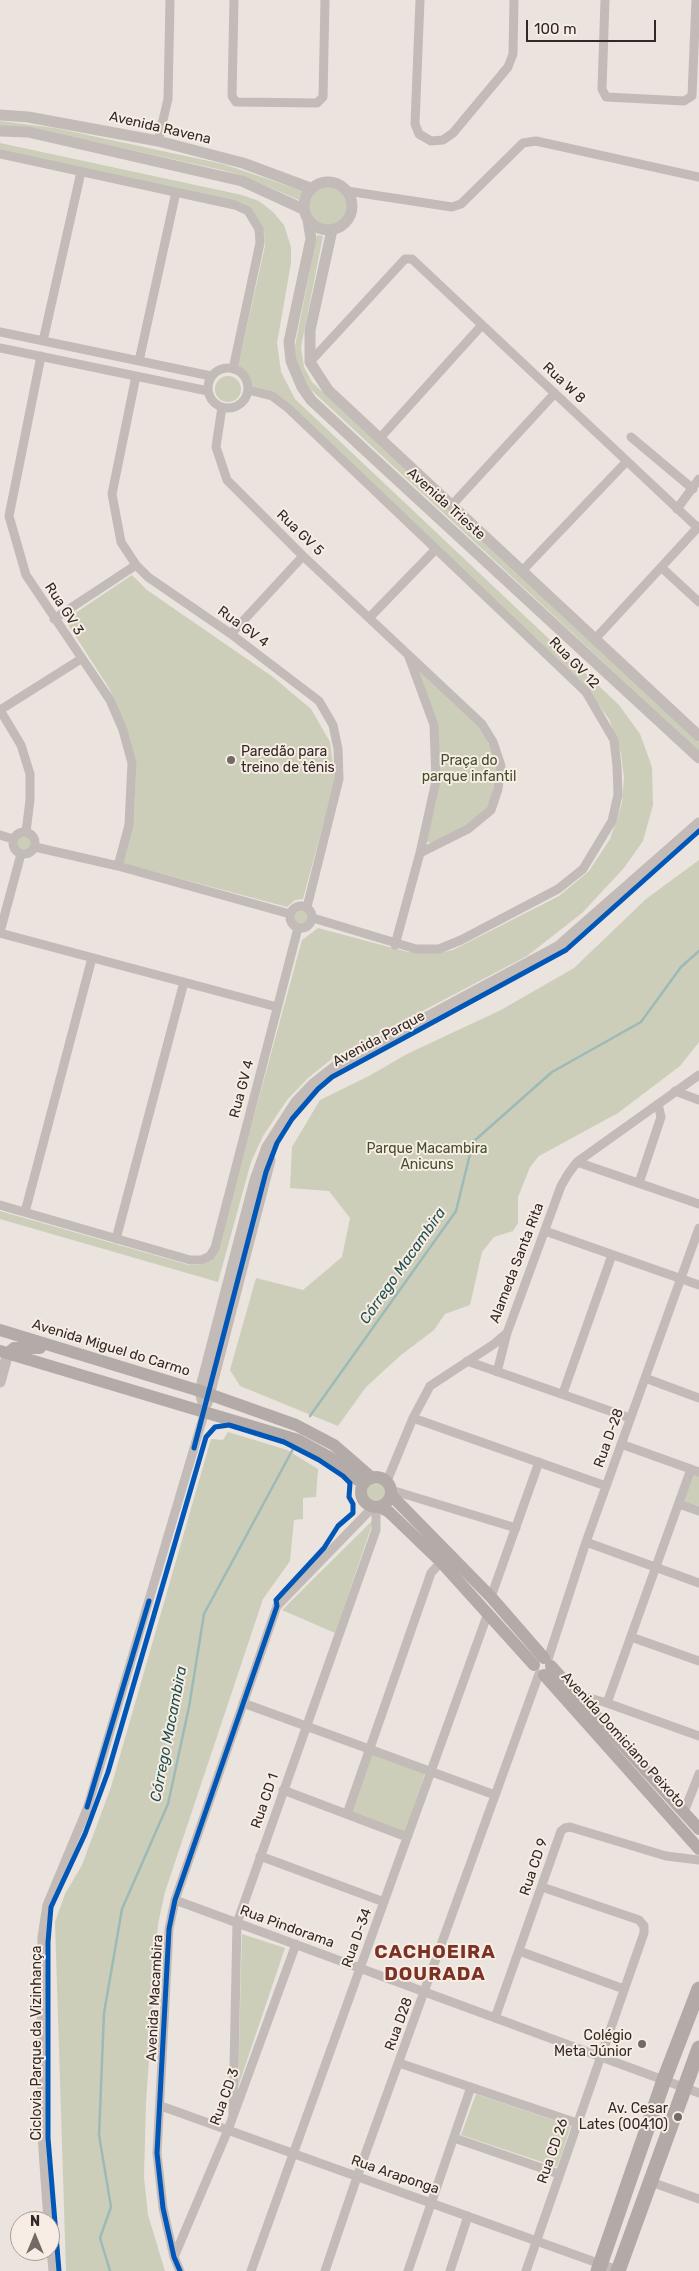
<!DOCTYPE html>
<html>
<head>
<meta charset="utf-8">
<style>
	body { margin:0 }
	#map { position:relative; width:699px; height:2271px; overflow:hidden; background:#eae3de; font-family:Rubik,sans-serif }
	canvas { display:block }
	.north { position:absolute; left:10px; top:2211px; width:50px; height:50px; box-sizing:border-box; background:#f7ede4; border:1px solid #a89f98; border-radius:50%; rotate:0deg; font-size:14px; font-weight:700; line-height:20px; text-align:center; color:#322926 }
	.north::after { content:''; display:block; margin:auto; width:18px; height:22px; background:#726a66; clip-path:polygon(50% 0,100% 100%,50% 72%,0 100%) }
	.scale { position:absolute; left:526px; top:20px; width:130px; height:22px; box-sizing:border-box; border:2px solid #322926; border-top:0; padding-left:6px; font-size:15px; line-height:18px; white-space:nowrap; color:#322926; -webkit-text-stroke:4px #f7ede4; paint-order:stroke }
</style>
</head>
<body>
<div id="map">
<canvas width="699" height="2271"></canvas>
<div class="north">N</div>
<div class="scale">100 m</div>
</div>
<script>
const ctx = document.querySelector('canvas').getContext('2d');
ctx.lineJoin = 'round';
function fill(path, color) { ctx.fillStyle = color; ctx.fill(path, 'evenodd'); }
const poly = rows => new Path2D(rows.map(r => 'M' + r).join(''));
function strokePath(path, color, width, dash) { ctx.strokeStyle = color; ctx.lineWidth = width; ctx.lineCap = dash ? 'butt' : 'round'; ctx.setLineDash(dash || []); ctx.stroke(path); }
function write(font, color, halo, rows, align = 'center') {
  ctx.font = font + ' Rubik,sans-serif'; ctx.lineWidth = 4; ctx.setLineDash([]); ctx.textBaseline = 'middle'; ctx.strokeStyle = halo; ctx.fillStyle = color; for (const [text, x, y, turn = 0] of rows) {
    ctx.save(); ctx.translate(x, y); ctx.rotate((+turn || 0) * Math.PI / 180); ctx.textAlign = isNaN(turn) ? turn : align; if (halo) ctx.strokeText(text, 0, 0); ctx.fillText(text, 0, 0); ctx.restore();
  }
}
const green = poly([
	[0,121,55,128,223,164,303,191,299,200,243,176,222,170,54,133,0,127],
	[0,143,242,195,259,201,273,212,284,225,291,247,291,263,277,343,281,372,295,399,619,705,640,734,652,767,653,805,643,841,624,868,582,913,527,956,333,1058,308,1078,287,1100,263,1136,251,1162,218,1282,0,1219,0,1211,189,1265,200,1265,208,1261,242,1160,302,940,318,928,408,952,444,952,453,950,559,896,589,871,610,839,622,803,624,778,621,753,609,719,587,689,274,393,252,387,248,376,238,366,265,246,264,232,253,214,0,151],
	'309 206a19 19 0 1 1 38 0a19 19 0 1 1-38 0Z',
	[317,235,323,236,301,347,304,367,312,382,699,742,699,751,307,386,296,362,295,346],
	'215 389a13 13 0 1 1 26 0a13 13 0 1 1-26 0Z',
	[132,575,147,590,273,677,311,709,330,742,335,780,303,899,295,900,287,907,122,863,134,816,136,769,129,735,109,688,65,620],
	[415,665,480,725,499,766,488,809,467,827,435,843,426,842,436,802,439,775,438,744],
	'16 843a8 8 0 1 1 16 0a8 8 0 1 1-16 0Z',
	[699,860,699,1042,680,1066,618,1113,539,1156,530,1167,518,1197,518,1223,513,1231,494,1237,482,1252,470,1305,445,1314,434,1330,401,1355,366,1387,338,1426,240,1386,230,1370,256,1278,303,1290,342,1257,350,1218,329,1191,290,1188,292,1147,320,1100,369,1076,407,1054,501,1010,574,968,646,899],
	'293 917a8 8 0 1 1 16 0a8 8 0 1 1-16 0Z',
	[228,1432,287,1450,318,1469,316,1497,303,1498,303,1519,294,1520,290,1561,263,1599,165,1892,158,1924,146,2103,144,2177,148,2215,165,2271,66,2271,55,1922,65,1894,82,1865,111,1787,211,1439,223,1440],
	[693,1472,699,1474,699,1506,683,1501],
	'367 1492a10 10 0 1 1 20 0a10 10 0 1 1-20 0Z',
	[374,1519,335,1633,282,1610],
	[371,1752,425,1773,405,1833,350,1812],
	[242,1934,285,1948,238,2087],
	[476,2094,571,2126,557,2167,461,2135]
]);
const stream = poly([
	[310,1416,456,1211,473,1142,552,1072,641,1022,681,967,699,951],
	[110,2271,100,2238,111,2207,99,2135,104,2013,122,1909,168,1804,189,1707,204,1614,293,1449]
]);
const minor = poly([
	[234,0,232,96,236,102,317,103,323,97,325,0],
	[420,0,415,124,419,134,431,141,443,140,453,133,508,67,513,54,514,0],
	[605,0,602,89,606,97,684,101,692,96,696,0],
	[158,141,168,99,170,0],
	[0,154,235,205,248,211,259,229,260,243,233,369],
	[347,191,452,207,461,204,523,143,536,141,699,177],
	[0,332,211,376],
	[43,341,81,172],
	[0,348,208,391],
	[41,356,9,516,26,575,110,700,123,730,132,763,129,825,118,866],
	[139,361,176,192],
	[310,362,405,259,412,259,698,528],
	'208 388a20 20 0 1 1 40 0a20 20 0 1 1-40 0Z',
	[136,376,112,494,121,542,136,565,148,577,231,634,319,701,333,725,338,749,339,779,307,907],
	[248,390,272,396,288,408,586,692,614,740,617,766,618,795,612,821,583,869,558,889,461,940,439,949,416,949,313,918],
	[222,407,216,447,227,480,303,556,482,724,493,742,501,766,498,789,491,810,468,829,420,853],
	[631,437,693,489],
	[380,438,482,325],
	[452,505,555,393],
	[677,509,699,479],
	[661,567,699,602],
	[522,571,627,461],
	[369,618,436,549],
	[54,619,136,565],
	[231,634,303,556],
	[595,639,699,526],
	[0,710,21,745,30,774,30,800,26,832],
	[0,710,81,659],
	'13 843a11 11 0 1 1 22 0a11 11 0 1 1-22 0Z',
	[0,835,13,839],
	[35,847,118,866,290,914],
	'290 917a11 11 0 1 1 22 0a11 11 0 1 1-22 0Z',
	[0,932,21,854],
	[0,933,277,1007],
	[395,945,420,853,436,781,434,725,409,657],
	[675,1091,699,1100],
	[577,1162,699,1204],
	[639,1183,661,1117,658,1104],
	[0,1205,190,1260,201,1260,210,1256,215,1248,298,928],
	[25,1212,92,958],
	[545,1231,699,1285],
	[116,1239,184,982],
	[467,1361,630,1418],
	[497,1372,507,1333],
	[645,1378,699,1398],
	[563,1393,612,1255],
	[413,1418,606,1486],
	[621,1444,699,1472],
	[387,1481,413,1418,430,1386,494,1344,507,1333,561,1186,568,1174,577,1162,699,1075],
	[391,1490,516,1528],
	[679,1504,699,1511],
	[586,1542,699,1583],
	[491,1597,539,1462],
	[631,1637,699,1661],
	[548,1659,586,1542,699,1228],
	[579,1695,607,1703,699,1736],
	[243,1703,495,1795],
	[607,1703,691,1469],
	[283,1790,407,1837],
	[684,1812,699,1774],
	[347,1814,431,1573,441,1562],
	[260,1856,384,1902],
	[175,1900,699,2093],
	[519,1951,624,1989],
	[495,2018,561,1831,565,1828,570,1827,666,1856,699,1860],
	[399,2063,577,2123],
	[161,2106,620,2271],
	[233,2115,237,1923,376,1530,376,1507],
	[454,2138,559,2174],
	[651,2182,699,2199],
	[48,2221,42,2136,41,2042,42,1937,47,1905,87,1809,205,1411],
	[50,2239,53,2271],
	[174,2257,228,2130,296,1944],
	[180,2271,174,2257,163,2208,157,2153,169,1929,175,1900,277,1606,373,1507],
	[251,2271,488,1613],
	[325,2271,357,2177,539,1674],
	[408,2271,471,2087],
	[450,2271,468,2216],
	[526,2271,644,1933,644,1926,639,1920,542,1887]
]);
const tertiary = poly([
	[0,115,28,117,158,141,243,163,310,188],
	[0,131,28,132,242,181,303,209],
	'304 206a24 24 0 1 1 48 0a24 24 0 1 1-48 0Z',
	[308,220,311,239,289,342,291,361,302,387,311,400,367,452,699,758],
	[332,230,310,330,310,362,328,390,699,736],
	[0,1382,8,1353],
	[207,1403,270,1160],
	[205,1411,200,1391,255,1180,267,1147,296,1102,313,1084,336,1066,559,946,699,823]
]);
const secondary = poly([
	[0,1330,200,1391,296,1425,334,1445,372,1478],
	[0,1351,298,1440,329,1457,363,1484],
	[8,1353,14,1348,40,1348],
	'361 1492a15 15 0 1 1 30 0a15 15 0 1 1-30 0Z',
	[391,1495,491,1597,544,1658],
	[380,1507,389,1512,441,1562,534,1665],
	[551,1666,699,1829],
	[544,1675,699,1849]
]);
const primary = poly([
	[598,2271,664,2080,699,1989],
	[618,2271,699,2048]
]);
const cycleway = poly([
	[194,1448,266,1172,277,1143,292,1119,318,1089,332,1077,566,950,699,831],
	[87,1807,149,1601],
	[59,2271,48,2138,48,1942,51,1907,85,1834,108,1772,206,1437,215,1427,229,1425,284,1442,319,1460,343,1476,350,1483,349,1497,353,1504,353,1513,338,1526,324,1548,276,1600,277,1606,175,1900,169,1929,157,2153,163,2208,174,2257,180,2271]
]);
const markers = [
	[231,760,5,"#726a66"],
	[642,2044,5,"#726a66"],
	[678,2117,5,"#726a66"]
];
const streetNames = [
	["Avenida Ravena",160,128,13],
	["Rua W 8",564,383,43],
	["Avenida Trieste",446,504,42],
	["Rua GV 5",300,533,44],
	["Rua GV 3",64,609,57],
	["Rua GV 4",243,627,36],
	["Rua GV 12",574,663,46],
	["Avenida Parque",379,1039,-28],
	["Rua GV 4",242,1089,-75],
	["Alameda Santa Rita",517,1263,-69],
	["Avenida Miguel do Carmo",111,1348,17],
	["Rua D-28",609,1438,-70],
	["Avenida Domiciano Peixoto",623,1740,48],
	["Rua CD 1",265,1801,-71],
	["Rua CD 9",534,1867,-71],
	["Rua Pindorama",287,1927,20],
	["Rua D-34",357,1938,-70],
	["Avenida Macambira",155,1998,-87],
	["Rua D28",399,2024,-70],
	["Ciclovia Parque da Vizinhança",37,2043,-90],
	["Rua CD 3",225,2097,-70],
	["Rua CD 26",553,2151,-71],
	["Rua Araponga",395,2175,19]
];
const poiNames = [
	["Paredão para",241,752,"left"],
	["treino de tênis",241,768,"left"],
	["Colégio",632,2036],
	["Meta Júnior",632,2052],
	["Av. Cesar",668,2109],
	["Lates (00410)",668,2125]
];
const parkNames = [
	["Praça do",469,761],
	["parque infantil",469,777],
	["Parque Macambira",427,1149],
	["Anicuns",427,1165]
];
const waterNames = [
	["Córrego Macambira",403,1266,-55],
	["Córrego Macambira",169,1734,-79]
];
const districtNames = [
	["CACHOEIRA",435,1953],
	["DOURADA",435,1975]
];
fill(green, '#ccceb9');
strokePath(stream, '#9cbab8', 2.5);
strokePath(minor, '#c3bbb7', 9);
strokePath(tertiary, '#c3bbb7', 11);
strokePath(secondary, '#b3aba8', 12);
strokePath(primary, '#b1aaa7', 15);
strokePath(cycleway, '#0057b8', 5);
for (const [x, y, r, color] of markers) { const dot = new Path2D(); dot.arc(x, y, r, 0, 2 * Math.PI); ctx.fillStyle = color; ctx.fill(dot); strokePath(dot, '#f7ede4', 2); }
write('14px', '#322926', '#f7ede4', streetNames);
write('14px', '#322926', '#f7ede4', poiNames, 'right');
write('14px', '#454e2c', '#f7ede4', parkNames);
write('italic 15px', '#1f504f', '#f7ede4', waterNames);
ctx.letterSpacing = '1px';
write('bold 19px', '#7b3225', '#f7ede4', districtNames);
ctx.letterSpacing = '0px';
</script>
</body>
</html>
